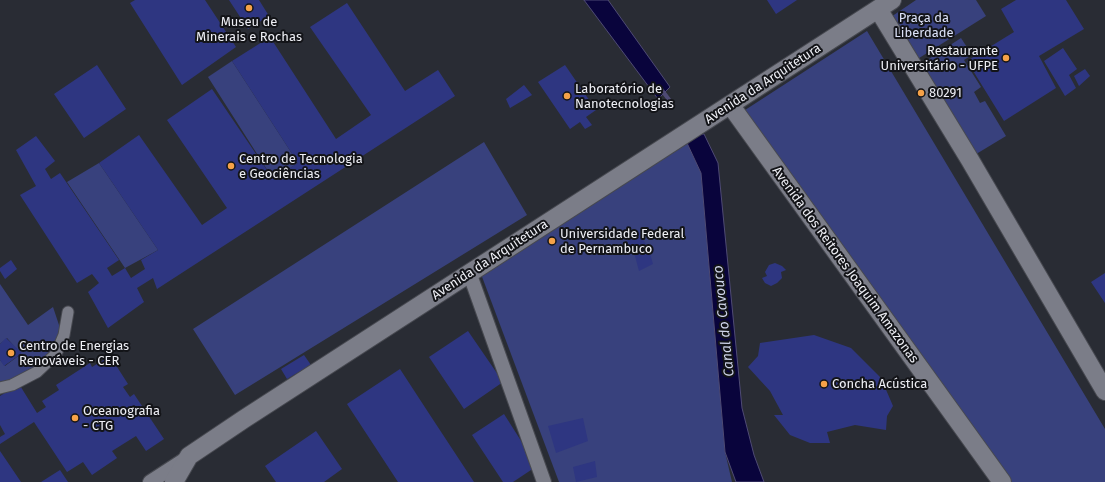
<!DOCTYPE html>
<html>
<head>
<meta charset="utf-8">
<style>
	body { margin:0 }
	canvas { display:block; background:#292c34 }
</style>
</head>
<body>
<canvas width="1105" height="482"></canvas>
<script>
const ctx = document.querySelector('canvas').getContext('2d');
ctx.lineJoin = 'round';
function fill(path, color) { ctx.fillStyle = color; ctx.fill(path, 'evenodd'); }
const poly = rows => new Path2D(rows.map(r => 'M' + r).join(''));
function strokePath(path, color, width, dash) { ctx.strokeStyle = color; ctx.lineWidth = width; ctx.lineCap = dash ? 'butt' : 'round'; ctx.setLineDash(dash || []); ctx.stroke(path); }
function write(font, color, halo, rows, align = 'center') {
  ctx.font = font + ' "Fira Sans",sans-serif'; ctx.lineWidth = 4; ctx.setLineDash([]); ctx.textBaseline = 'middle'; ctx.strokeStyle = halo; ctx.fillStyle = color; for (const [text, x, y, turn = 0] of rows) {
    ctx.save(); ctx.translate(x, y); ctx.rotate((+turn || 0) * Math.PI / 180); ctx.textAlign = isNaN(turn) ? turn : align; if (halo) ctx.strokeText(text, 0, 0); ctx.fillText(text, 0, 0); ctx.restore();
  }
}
const green = poly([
	[916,0,976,0,986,16,908,65,882,23],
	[867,31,1105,429,1105,482,998,482,742,112],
	[961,38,972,55,964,60,981,87,974,92,980,103,985,101,1006,136,963,162,909,72],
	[232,61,298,163,273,179,208,77],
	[484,142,527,215,235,395,193,329],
	[687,143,701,173,725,452,732,482,559,482,481,274],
	[99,163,158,250,125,268,67,182],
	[0,284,28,325,53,307,61,331,52,354,29,373,0,384,0,360,5,366,21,354,7,338,0,344]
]);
const water = poly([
	[584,0,608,0,670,87,658,99,584,0],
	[698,134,704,134,718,163,742,408,754,455,764,482,736,482,725,452,701,173,687,143,698,134]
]);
const stream = poly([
	[661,89,670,101]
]);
const building = poly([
	[135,0,205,0,236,47,182,85,130,3],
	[229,0,259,0,269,16,248,29],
	[767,0,797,0,776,14],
	[1016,0,1066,0,1084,29,1039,56,1056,88,1004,121,967,61,1014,32,1001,9],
	[347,3,405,91,438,70,455,96,157,289,153,278,137,288,144,302,108,328,88,292,99,283,92,274,77,283,20,195,36,186,16,150,36,136,55,161,45,169,51,179,60,173,119,260,107,268,112,276,125,268,131,278,145,269,141,260,158,250,99,163,139,135,202,225,227,208,167,120,212,89,273,179,298,163,232,61,270,37,336,139,371,115,310,27],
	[1063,48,1077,69,1069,75,1076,88,1065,96,1044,61],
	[97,65,126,109,84,138,54,94],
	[565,65,596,110,586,117,592,125,585,129,580,122,570,129,538,82],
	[1085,69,1090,76,1079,86,1074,76],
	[524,85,532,95,510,108,506,99],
	[638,230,649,250,653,264,639,271,635,256,625,236],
	[11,260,17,269,5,279,0,271,0,268],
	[775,263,782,266,786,270,781,272,782,278,777,283,771,286,765,283,762,278,767,276,765,272,769,265],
	[1105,273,1105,303,1091,282],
	[468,331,503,382,464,409,429,357],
	[814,335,851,348,881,378,893,406,887,416,886,430,855,425,827,432,830,443,810,443,790,435,774,415,783,415,770,391,748,367,758,356,760,343],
	[6,338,21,352,21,354,4,366,0,360,0,344],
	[304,355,311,365,287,379,281,369],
	[110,356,128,384,123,387,130,397,134,394,164,439,146,451,136,436,112,451,117,458,92,475,83,462,67,472,34,422,0,444,0,437,5,434,0,425,0,396,19,384,37,413,46,407,42,401,59,390,56,385,90,363,92,367],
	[400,369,428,412,474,482,398,482,347,404],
	[504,414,537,466,513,482,503,482,472,435],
	[583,418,588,441,556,453,548,426],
	[316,431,342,469,324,482,276,482,265,466],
	[0,451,21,482,0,482],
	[595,461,597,477,576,482,573,467],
	[60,470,68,482,41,482]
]);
const pedestrian = poly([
	[0,388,12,385,37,372,56,354,64,335,68,312]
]);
const minor = poly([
	[469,272,544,482],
	[150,482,187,458]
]);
const tertiary = poly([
	[878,9,970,160,1105,391],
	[731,106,1002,482],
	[174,482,189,456,244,419,892,0]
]);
const markers = [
	[249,8,4,"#f6a248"],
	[1006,58,4,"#f6a248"],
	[921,93,4,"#f6a248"],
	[567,96,4,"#f6a248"],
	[231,166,4,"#f6a248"],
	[552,241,4,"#f6a248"],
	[11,353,4,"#f6a248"],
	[824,384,4,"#f6a248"],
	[75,418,4,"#f6a248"]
];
const parkNames = [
	["Praça da",924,18],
	["Liberdade",924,33]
];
const poiNames = [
	["Museu de",249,22,"center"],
	["Minerais e Rochas",249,37,"center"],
	["Restaurante",998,51,"right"],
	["Universitário - UFPE",998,66,"right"],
	["Laboratório de",575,89],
	["Nanotecnologias",575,104],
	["80291",929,93],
	["Centro de Tecnologia",239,159],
	["e Geociências",239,174],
	["Universidade Federal",560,234],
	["de Pernambuco",560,249],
	["Centro de Energias",19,346],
	["Renováveis - CER",19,361],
	["Concha Acústica",832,384],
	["Oceanografia",83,411],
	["- CTG",83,426]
];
const streetNames = [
	["Avenida da Arquitetura",763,84,-33],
	["Avenida da Arquitetura",490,260,-33],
	["Avenida dos Reitores Joaquim Amazonas",845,265,54]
];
const waterNames = [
	["Canal do Cavouco",724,321,-96]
];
fill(green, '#38417d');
fill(water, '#09043c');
strokePath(water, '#4e4a74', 1);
strokePath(stream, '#4e4a74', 4);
fill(building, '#2e3681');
strokePath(pedestrian, '#474950', 13);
strokePath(minor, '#474950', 16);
strokePath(tertiary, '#474950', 20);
strokePath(pedestrian, '#7b7d88', 11);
strokePath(minor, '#7b7d88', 14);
strokePath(tertiary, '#7b7d88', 18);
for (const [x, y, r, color] of markers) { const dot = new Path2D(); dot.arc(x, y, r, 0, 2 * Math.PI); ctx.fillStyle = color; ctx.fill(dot); strokePath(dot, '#131418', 1.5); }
write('13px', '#dce2f8', '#131418', parkNames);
write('13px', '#eeeff5', '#131418', poiNames, 'left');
write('13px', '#eeeff5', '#131418', streetNames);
write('italic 14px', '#cfd4ea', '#131418', waterNames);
</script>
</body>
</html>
